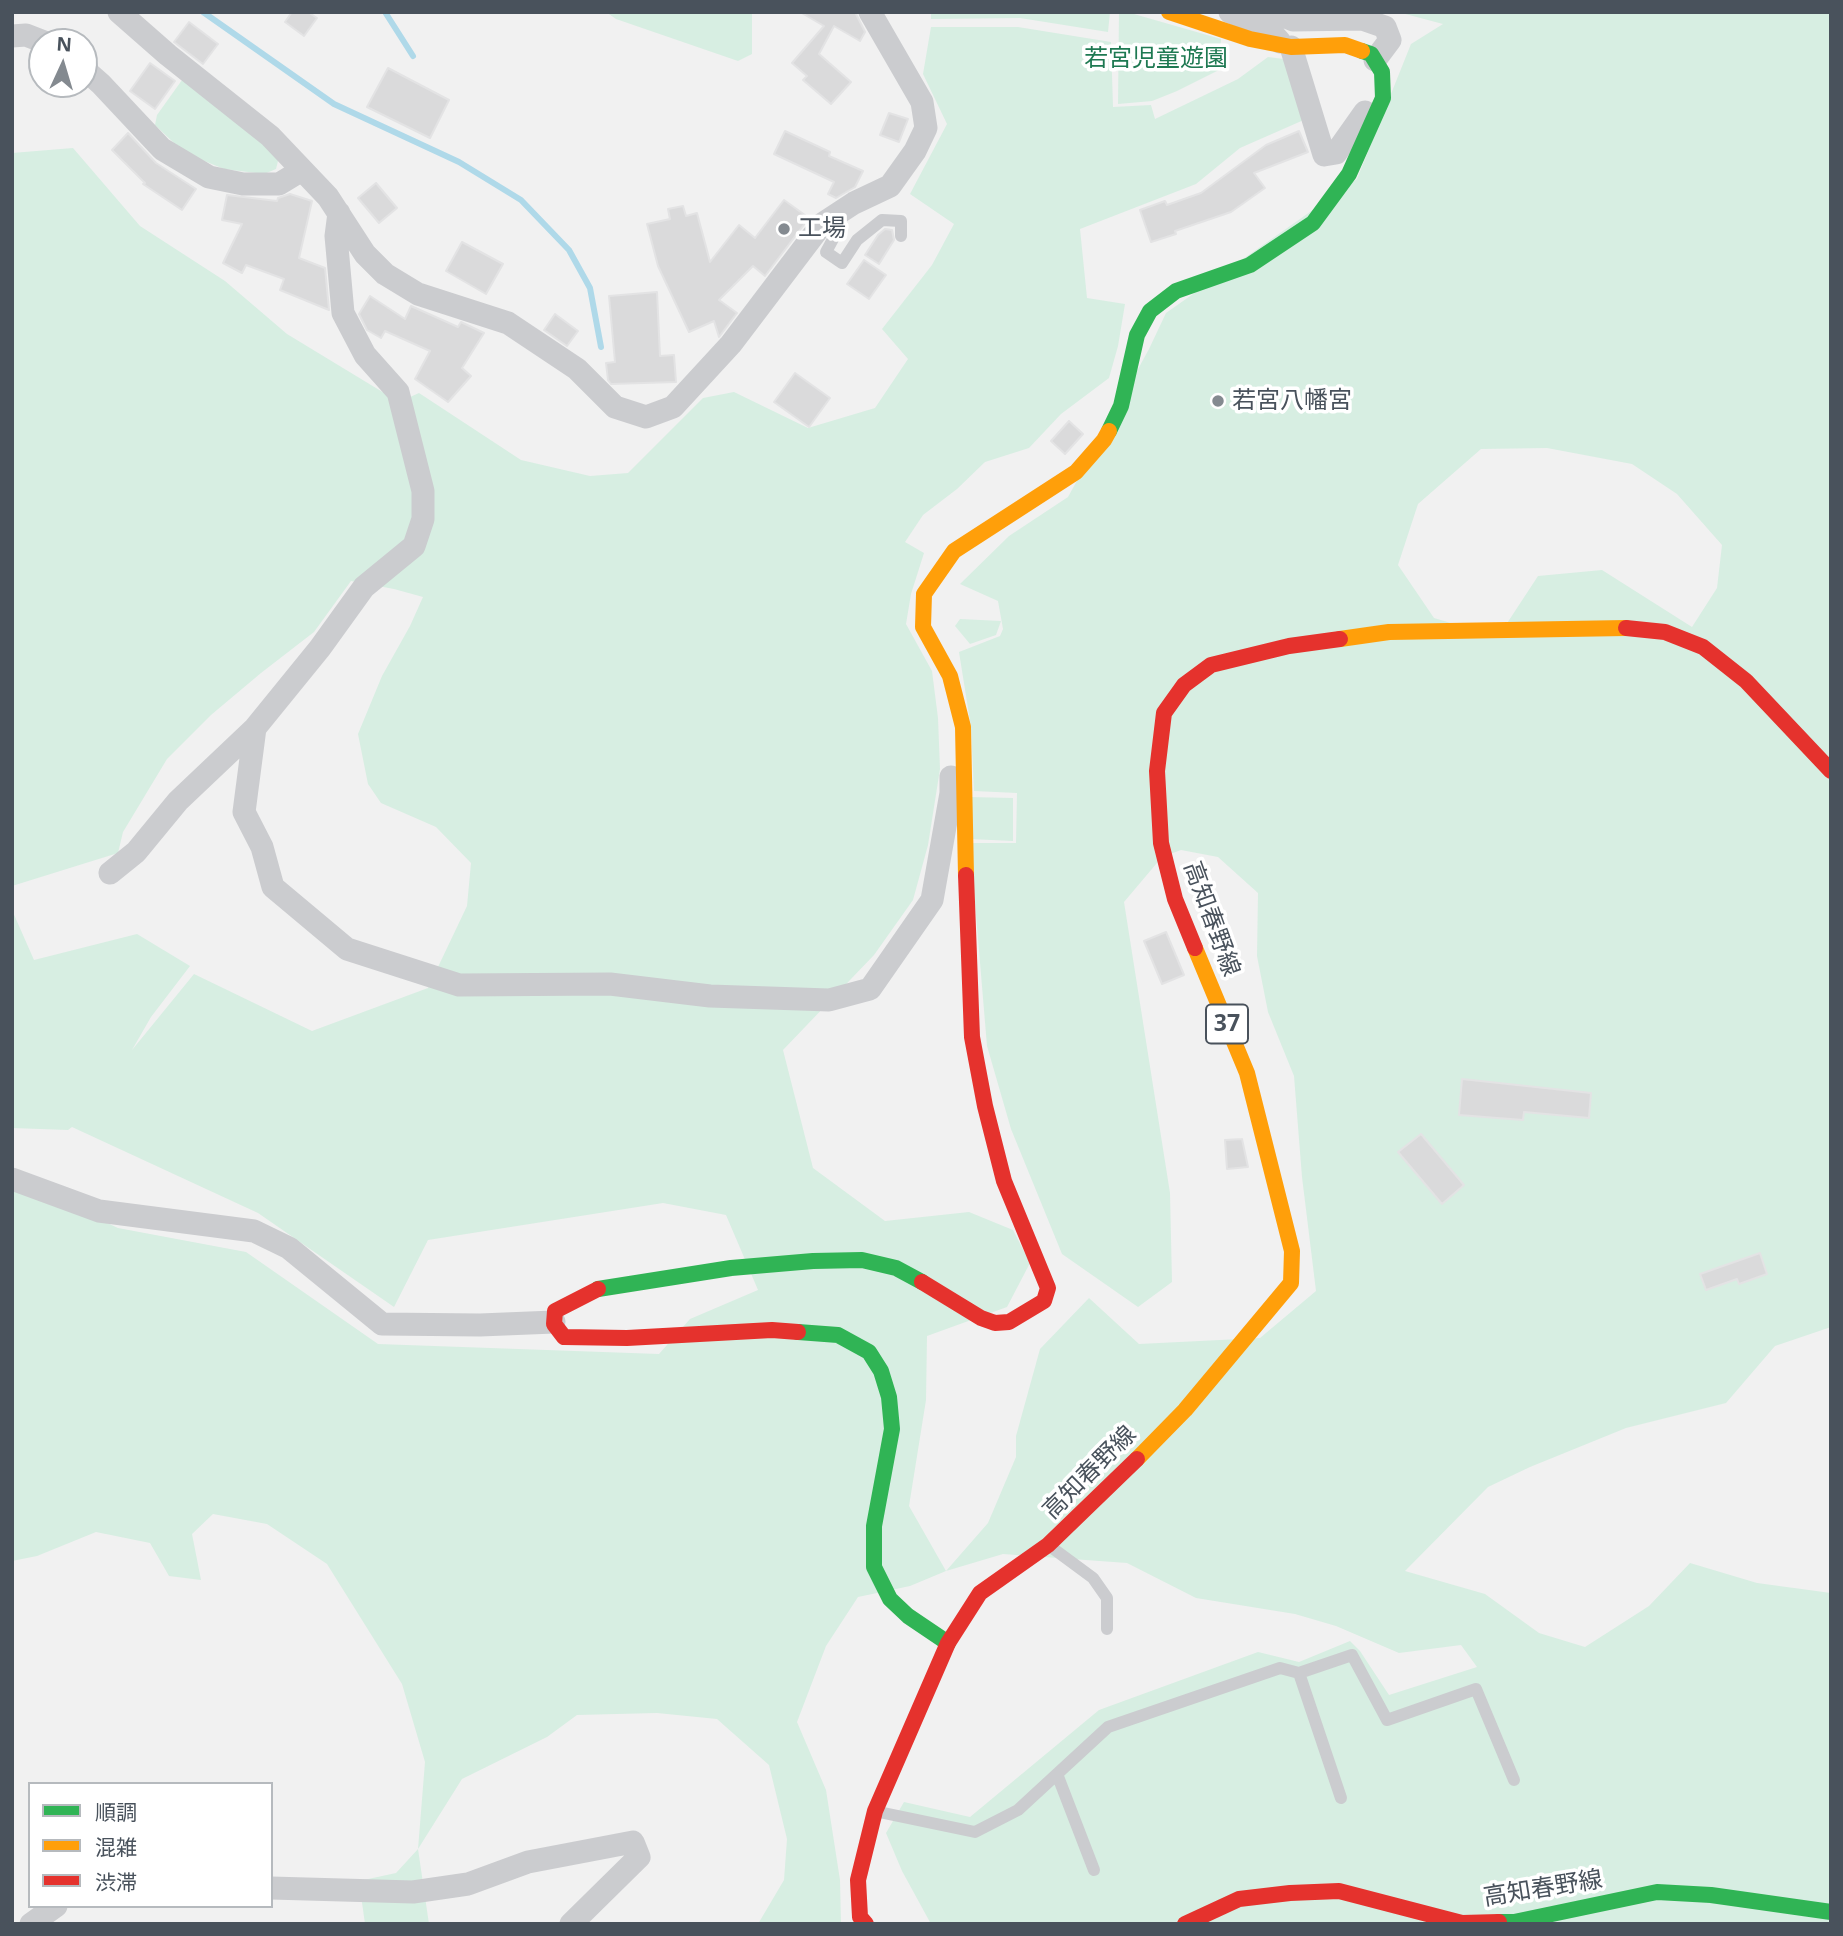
<!DOCTYPE html>
<html>
<head>
<meta charset="utf-8">
<style>
	body { margin:0 }
	#map { position:relative; width:1843px; height:1936px; overflow:hidden; background:#f1f1f1; font-family:"Noto Sans","Noto Sans JP",sans-serif }
	canvas { display:block }
	.frame { position:absolute; inset:0; border:14px solid #49525c; pointer-events:none }
	.legend { position:absolute; left:28px; top:1782px; width:245px; height:126px; box-sizing:border-box; background:#fff; border:2px solid #b6babe; margin:0; padding:9px 12px; list-style:none; font-size:21px; color:#49525c }
	.legend li { display:flex; align-items:center; gap:14px; height:35px }
	.legend b { width:35px; border:2px solid #b6babe }
	.north { position:absolute; left:28px; top:28px; width:70px; height:70px; box-sizing:border-box; background:#fff; border:2px solid #b6babe; border-radius:50%; rotate:4deg; font-size:19px; font-weight:700; line-height:28px; text-align:center; color:#49525c }
	.north::after { content:''; display:block; margin:auto; width:24px; height:32px; background:#848a90; clip-path:polygon(50% 0,100% 100%,50% 72%,0 100%) }
</style>
</head>
<body>
<div id="map">
<canvas width="1843" height="1936"></canvas>
<div class="frame"></div>
<ul class="legend">
<li><b style="height:9px;background:#30b455"></b>順調</li>
<li><b style="height:9px;background:#ff9f0a"></b>混雑</li>
<li><b style="height:9px;background:#e5322d"></b>渋滞</li>
</ul>
<div class="north">N</div>
</div>
<script>
const ctx = document.querySelector('canvas').getContext('2d');
ctx.lineJoin = 'round';
function fill(path, color) { ctx.fillStyle = color; ctx.fill(path, 'evenodd'); }
const poly = rows => new Path2D(rows.map(r => 'M' + r).join(''));
function strokePath(path, color, width, dash) { ctx.strokeStyle = color; ctx.lineWidth = width; ctx.lineCap = dash ? 'butt' : 'round'; ctx.setLineDash(dash || []); ctx.stroke(path); }
function write(font, color, halo, rows, align = 'center') {
  ctx.font = font + ' "Noto Sans","Noto Sans JP",sans-serif'; ctx.lineWidth = 7; ctx.setLineDash([]); ctx.textBaseline = 'middle'; ctx.strokeStyle = halo; ctx.fillStyle = color; for (const [text, x, y, turn = 0] of rows) {
    ctx.save(); ctx.translate(x, y); ctx.rotate((+turn || 0) * Math.PI / 180); ctx.textAlign = isNaN(turn) ? turn : align; if (halo) ctx.strokeText(text, 0, 0); ctx.fillText(text, 0, 0); ctx.restore();
  }
}
const green = poly([
	[606,12,752,12,752,54,738,61,616,19],
	[931,12,1110,12,1108,32,1020,18,931,19],
	[1119,12,1127,12,1221,39,1219,70,1177,91,1152,101,1118,104],
	[1398,12,1831,12,1831,1327,1775,1346,1726,1403,1626,1428,1530,1467,1488,1487,1405,1571,1485,1594,1539,1633,1585,1647,1649,1606,1690,1563,1757,1583,1831,1593,1831,1924,931,1924,902,1871,886,1833,904,1802,970,1817,1099,1710,1258,1652,1299,1662,1350,1641,1360,1651,1389,1695,1477,1667,1461,1645,1399,1653,1336,1626,1295,1614,1196,1598,1127,1563,1003,1554,946,1571,910,1586,858,1597,826,1646,797,1722,826,1790,840,1880,841,1924,758,1924,784,1880,787,1839,769,1765,717,1719,657,1713,577,1715,547,1737,462,1779,418,1849,429,1924,365,1924,359,1881,396,1873,418,1849,425,1762,402,1684,327,1564,267,1524,213,1514,192,1534,201,1580,169,1576,150,1543,96,1532,37,1556,12,1561,12,1179,118,1228,246,1252,378,1344,659,1354,690,1319,758,1290,726,1215,663,1203,428,1240,394,1307,258,1213,72,1127,68,1130,12,1128,12,910,34,960,137,934,190,966,151,1017,132,1050,194,974,312,1031,428,988,467,906,471,863,436,827,381,803,368,784,358,734,382,676,410,626,423,597,394,589,351,581,314,632,261,673,211,715,167,759,123,832,118,853,12,886,12,153,73,148,140,226,225,281,287,334,399,402,419,393,521,460,590,476,628,473,703,398,734,392,808,428,875,408,908,359,882,329,932,265,954,224,910,194,947,124,923,74,931,27,1018,27,1111,42,1113,107,1151,105,1155,119,1238,79,1268,57,1284,59,1306,119,1240,148,1196,184,1080,229,1087,298,1125,304,1118,346,1109,378,1061,414,1029,448,985,462,957,489,923,515,905,542,924,553,911,594,906,624,932,671,938,718,940,769,928,845,913,900,874,955,783,1050,813,1168,885,1221,969,1212,1013,1230,1030,1263,1007,1307,927,1336,926,1400,909,1506,946,1571,988,1523,1016,1457,1016,1436,1040,1349,1089,1298,1139,1344,1260,1338,1316,1291,1302,1177,1294,1076,1268,1012,1257,956,1258,893,1218,857,1181,850,1162,857,1124,902,1170,1193,1172,1282,1138,1307,1062,1254,1011,1129,987,1046,970,843,1016,843,1017,793,974,791,971,727,959,652,1000,636,1003,629,998,601,960,584,1009,536,1068,497,1149,349,1166,313,1357,179,1411,44,1443,24],
	[1547,448,1632,464,1677,494,1722,545,1717,588,1692,627,1602,570,1538,576,1498,637,1434,618,1398,565,1418,504,1481,449],
	[182,80,279,157,276,169,264,174,224,169,197,158,174,143,155,125,157,115],
	[960,619,1001,621,996,635,970,644,955,626],
	[969,797,1013,798,1013,841,970,839]
]);
const stream = poly([
	[203,12,334,104,459,162,521,200,569,250,590,288,601,347],
	[385,12,413,56]
]);
const building = poly([
	[292,12,308,12,317,18,304,36,285,22,292,12],
	[800,12,855,12,865,32,860,41,834,26,819,54,851,82,831,104,803,80,807,76,792,63,824,26,800,12],
	[189,22,218,44,203,64,174,42,189,22],
	[150,63,175,81,155,109,130,91,150,63],
	[388,68,449,100,430,138,367,107,388,68],
	[889,113,908,119,899,142,880,135,889,113],
	[785,131,830,152,829,156,863,171,855,187,836,198,828,194,834,182,774,154,785,131],
	[1299,131,1308,152,1254,173,1265,188,1231,212,1175,231,1176,234,1151,242,1140,210,1165,201,1167,205,1201,193,1266,145,1299,131],
	[128,133,156,163,196,189,182,210,143,184,145,183,112,150,128,133],
	[376,183,397,208,379,223,358,198,376,183],
	[290,194,312,201,299,258,325,268,329,310,280,290,284,279,246,265,242,273,223,263,242,224,222,220,227,195,277,201,278,198,290,194],
	[784,200,809,218,765,276,753,266,719,300,737,313,719,337,714,321,689,332,658,266,647,224,670,219,668,209,683,206,686,216,697,213,710,262,739,225,755,238,784,200],
	[885,229,892,230,894,240,879,264,865,255,878,235,885,229],
	[462,242,503,264,486,294,446,271,462,242],
	[864,260,886,275,869,299,847,284,864,260],
	[657,292,660,356,674,355,676,382,611,384,608,380,606,363,615,362,609,296,657,292],
	[370,296,405,319,411,306,458,327,461,322,484,333,462,368,471,376,448,402,415,379,430,351,385,331,381,338,367,330,359,314,370,296],
	[555,314,578,331,567,346,544,330,555,314],
	[795,373,830,398,809,427,774,402,795,373],
	[1069,421,1083,434,1065,454,1051,441,1069,421],
	[1166,932,1184,975,1162,984,1144,941,1166,932],
	[1462,1079,1591,1093,1589,1118,1524,1112,1523,1120,1459,1115,1462,1079],
	[1421,1134,1464,1185,1442,1204,1398,1152,1421,1134],
	[1242,1139,1248,1167,1227,1169,1225,1140,1242,1139],
	[1760,1253,1767,1274,1739,1284,1737,1279,1706,1290,1700,1274,1760,1253]
]);
const lane = poly([
	[839,213,839,228,826,252,842,263,857,240,882,220,901,221,901,236],
	[1051,1547,1093,1578,1107,1598,1107,1629],
	[1299,1673,1352,1655,1387,1720,1476,1689,1514,1780],
	[1057,1774,1094,1870],
	[879,1812,975,1832,1018,1810,1108,1727,1280,1668,1299,1673,1341,1798]
]);
const street = poly([
	[119,12,168,55,270,136,328,197,365,254,385,274,418,294,508,323,577,369,615,407,646,417,673,407,731,344,822,224,854,203,890,186,915,151,926,128,922,102,870,12],
	[1230,12,1268,28,1280,42],
	[1274,12,1293,20,1362,19,1385,27,1390,40,1375,60],
	[12,36,26,35,44,42],
	[1291,47,1324,155,1336,153,1365,112],
	[84,69,101,84,162,149,209,177,243,184,279,184,302,170],
	[339,213,336,236,343,313,365,355,398,392,423,491,423,519,414,546,364,587,320,648,255,728,244,812,262,847,273,887,347,949,459,985,610,984,710,996,829,1000,870,989,932,900,951,793,951,777],
	[110,873,136,852,178,801,255,728],
	[12,1179,99,1211,254,1231,289,1248,382,1324,480,1325,554,1322],
	[271,1888,413,1892,468,1884,528,1862,633,1842,639,1857,571,1924],
	[31,1924,56,1906]
]);
const fast = poly([
	[1109,431,1121,406,1137,335,1150,311,1176,291,1250,265,1313,223,1349,174,1383,98,1382,72,1371,54,1362,51],
	[598,1289,731,1268,813,1261,862,1260,896,1268,922,1282],
	[798,1332,838,1335,869,1352,881,1371,889,1397,892,1429,874,1526,874,1567,890,1599,908,1616,948,1643],
	[1499,1922,1514,1922,1657,1892,1711,1895,1831,1912]
]);
const slow = poly([
	[1169,12,1250,39,1291,47,1345,45,1362,51],
	[1340,639,1389,632,1626,628],
	[966,875,963,727,950,676,923,627,924,594,954,551,1076,472,1104,440,1109,431],
	[1137,1459,1185,1410,1291,1283,1292,1251,1247,1073,1195,948]
]);
const jam = poly([
	[1626,628,1665,632,1703,647,1746,681,1831,771],
	[1195,948,1175,899,1161,843,1157,771,1164,713,1184,685,1211,665,1289,646,1340,639],
	[922,1282,981,1318,995,1323,1009,1322,1044,1301,1048,1288,1004,1181,985,1106,972,1037,966,875],
	[598,1289,555,1311,554,1324,564,1337,627,1338,772,1330,798,1332],
	[866,1924,860,1917,858,1880,875,1811,948,1643,980,1593,1048,1545,1137,1459],
	[1185,1924,1239,1899,1290,1893,1339,1891,1462,1923,1499,1922]
]);
const markers = [
	[784,229,7,"#848a90"],
	[1218,401,7,"#848a90"]
];
const shields = [
	[1227,1024,42]
];
const shieldNames = [
	["37",1227,1024]
];
const parkNames = [
	["若宮児童遊園",1156,59]
];
const poiNames = [
	["工場",798,229],
	["若宮八幡宮",1232,401]
];
const streetNames = [
	["高知春野線",1211,919,70],
	["高知春野線",1090,1473,-45],
	["高知春野線",1543,1889,-9]
];
fill(green, '#d7eee2');
strokePath(stream, '#afd9e9', 6);
fill(building, '#dadadb');
strokePath(building, '#e3e3e4', 2);
strokePath(lane, '#cbcccf', 12);
strokePath(street, '#cbcccf', 23);
strokePath(fast, '#30b455', 16);
strokePath(slow, '#ff9f0a', 16);
strokePath(jam, '#e5322d', 16);
for (const [x, y, r, color] of markers) { const dot = new Path2D(); dot.arc(x, y, r, 0, 2 * Math.PI); ctx.fillStyle = color; ctx.fill(dot); strokePath(dot, '#fff', 2.5); }
for (const [x, y, w] of shields) { const box = new Path2D(); box.roundRect(x - w / 2, y - 19.5, w, 39, 5); ctx.fillStyle = '#fff'; ctx.fill(box); strokePath(box, '#49525c', 2); }
write('bold 23px', '#49525c', null, shieldNames);
write('24px', '#1e7952', '#fff', parkNames);
write('24px', '#49525c', '#fff', poiNames, 'left');
write('24px', '#49525c', '#fff', streetNames);
</script>
</body>
</html>
